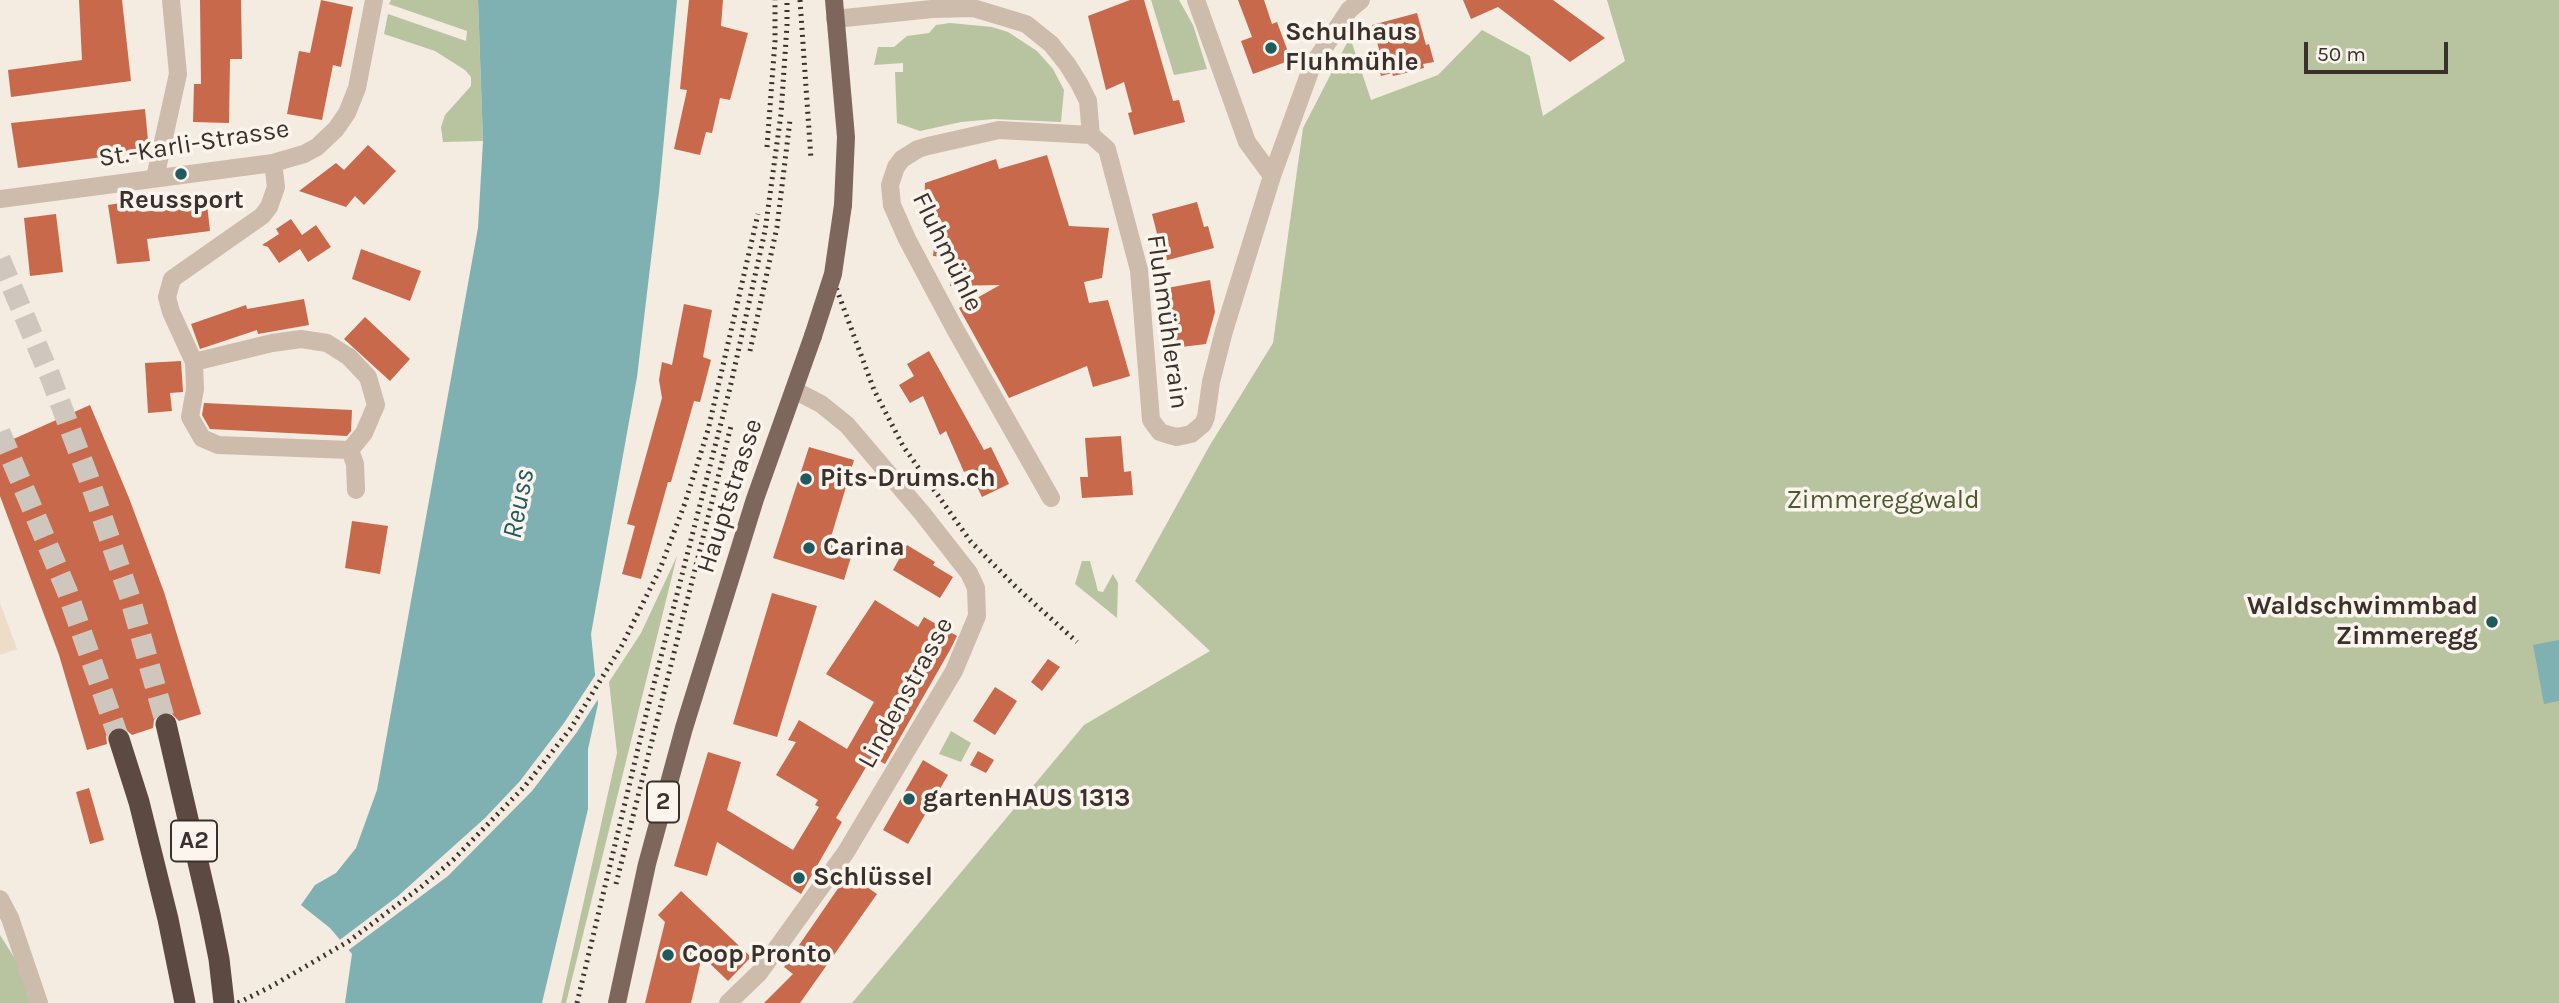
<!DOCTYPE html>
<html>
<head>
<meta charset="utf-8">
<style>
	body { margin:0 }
	#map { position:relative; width:2559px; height:1003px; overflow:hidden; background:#f4ebe1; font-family:Karla,sans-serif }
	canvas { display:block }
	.scale { position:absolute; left:2304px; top:42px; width:144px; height:32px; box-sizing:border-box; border:4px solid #3b302b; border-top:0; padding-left:9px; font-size:21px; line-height:24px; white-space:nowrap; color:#3b302b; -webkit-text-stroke:5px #fbf5ee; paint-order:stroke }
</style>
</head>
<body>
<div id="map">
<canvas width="2559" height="1003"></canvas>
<div class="scale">50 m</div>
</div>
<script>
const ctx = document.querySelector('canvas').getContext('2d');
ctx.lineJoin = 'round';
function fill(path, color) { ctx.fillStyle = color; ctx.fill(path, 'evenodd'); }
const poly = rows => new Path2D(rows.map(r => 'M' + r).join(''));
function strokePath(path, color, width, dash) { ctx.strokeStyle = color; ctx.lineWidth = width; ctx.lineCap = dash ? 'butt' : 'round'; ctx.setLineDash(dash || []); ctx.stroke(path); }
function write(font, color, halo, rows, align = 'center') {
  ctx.font = font + ' Karla,sans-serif'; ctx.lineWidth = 7; ctx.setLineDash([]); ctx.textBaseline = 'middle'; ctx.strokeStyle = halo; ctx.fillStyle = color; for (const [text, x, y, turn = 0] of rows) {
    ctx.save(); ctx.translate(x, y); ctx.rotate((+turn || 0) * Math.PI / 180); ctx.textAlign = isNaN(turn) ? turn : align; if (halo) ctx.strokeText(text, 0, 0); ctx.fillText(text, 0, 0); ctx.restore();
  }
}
const green = poly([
	[391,0,478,0,483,141,443,142,441,127,445,115,471,86,471,77,465,70,435,51,384,34,388,14,466,41,467,31,389,4],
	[1151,0,1179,0,1193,25,1207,69,1174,75],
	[1607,0,2559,0,2559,1003,852,1003,1084,725,1210,651,1135,581,1210,445,1273,343,1303,128,1350,37,1371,100,1438,75,1482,30,1530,56,1543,116,1625,61],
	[950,23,992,27,1008,32,1037,51,1053,69,1064,90,1061,122,994,119,961,122,920,131,897,123,895,72,903,72,903,63,874,65,878,47,894,47,907,36,929,33,936,25],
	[677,556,566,1003,561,1003,617,753,609,682,641,633],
	[1082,561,1090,561,1098,591,1103,592,1113,574,1118,583,1117,618,1075,584],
	[951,731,971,743,961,762,939,754],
	[0,935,43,1003,0,1003]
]);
const plaza = poly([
	[0,603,17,649,0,655]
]);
const water = poly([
	[478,0,677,0,659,192,637,377,591,634,598,704,588,749,588,809,542,1003,345,1003,352,954,330,928,301,905,315,885,336,873,356,848,377,790,478,228,483,141],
	[2559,640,2559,701,2544,704,2533,645]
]);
const pier = poly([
	[598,671,600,696,577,732,532,791,448,876,346,952,337,942,398,896,485,818,520,781,564,723]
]);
const building = poly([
	[79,0,122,0,131,81,11,97,8,70,82,60],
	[200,0,241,0,242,59,230,59,229,123,193,122,194,84,201,84],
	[321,0,353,7,341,67,333,65,322,120,287,114,299,51,310,53],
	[689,0,723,0,721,26,748,33,730,100,720,98,712,133,706,132,700,155,674,149,687,90,680,89],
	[1130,0,1144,0,1173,101,1179,100,1185,122,1134,135,1128,113,1132,112,1124,82,1106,90,1088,16],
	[1238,0,1264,0,1272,24,1277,22,1291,60,1253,74,1241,41,1252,37],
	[1463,0,1553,0,1605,38,1570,62,1498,7,1471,19],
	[1417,13,1426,45,1429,44,1434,62,1423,64,1424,68,1402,74,1393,76,1392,73,1381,76,1376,57,1381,56,1372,25],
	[145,109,149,151,18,168,11,123],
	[368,145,396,171,364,205,355,196,346,207,299,191,336,163,344,170],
	[1047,155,1069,226,1109,228,1102,278,1084,282,1089,303,1108,300,1130,376,1093,387,1087,366,1009,398,959,308,1000,285,950,286,953,258,933,256,938,213,924,212,925,183,996,159,999,169],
	[140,200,142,212,207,204,210,231,147,239,150,261,117,264,108,205],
	[1197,202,1204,227,1208,226,1214,248,1164,261,1152,214],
	[56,214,63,272,30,276,24,218],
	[291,219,302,235,316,225,331,247,308,262,300,249,279,263,268,247,262,245,279,234,276,229],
	[361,249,421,271,410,301,352,279],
	[1210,280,1215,312,1206,344,1173,348,1167,288],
	[304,299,309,325,258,334,257,330,200,349,191,324,246,305,247,309],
	[684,304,712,310,703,357,711,360,700,402,694,401,671,482,668,482,641,579,622,574,635,526,627,524,662,398,659,380,662,362,672,365],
	[365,317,410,359,390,381,344,339],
	[929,351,984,450,991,447,1009,484,982,497,969,470,964,472,946,431,940,435,923,396,910,403,899,385,914,376,907,364],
	[181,361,183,392,170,393,172,411,148,413,145,363],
	[204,403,352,410,351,431,347,436,210,429,202,415],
	[90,405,129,498,164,592,201,714,179,721,170,712,162,711,154,720,153,728,132,735,122,726,114,727,106,736,107,744,87,750,59,655,0,496,0,445],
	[1121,436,1124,472,1131,471,1133,495,1082,498,1080,477,1088,477,1085,438],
	[809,447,854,460,831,537,855,544,844,580,773,558],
	[352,521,388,526,380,574,345,568],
	[907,545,935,562,933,565,953,577,940,598,893,570],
	[772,593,817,606,777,737,733,724],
	[875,600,918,627,924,617,957,636,950,650,885,764,872,757,836,818,842,822,801,894,717,842,707,876,674,866,708,752,741,762,727,810,793,850,819,807,815,805,818,800,776,775,796,742,788,740,799,720,847,749,874,702,826,674],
	[1048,659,1060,667,1042,691,1031,682],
	[995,687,1017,701,995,735,973,721],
	[978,751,994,760,986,773,970,765],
	[923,760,948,775,908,844,883,830],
	[89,788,104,840,90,844,76,792],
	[848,874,877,894,800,1003,764,1003,793,974,784,967],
	[681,891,751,957,728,981,702,956,691,1003,645,1003,665,922,658,915]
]);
const highwayTunnel = poly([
	[0,259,50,376,89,479,130,598,166,724],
	[0,432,67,591,119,739]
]);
const minor = poly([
	[1196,0,1247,142,1272,176],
	[835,19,932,9,973,8,1026,24,1051,44,1067,64,1079,83,1088,101,1091,135],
	[1091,135,1107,149,1139,270,1151,420,1160,432,1169,435,1177,437,1191,434,1203,424,1206,417,1211,382,1224,331,1272,176,1312,66,1349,10,1361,0],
	[273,163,276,187,269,207,262,216,172,279,167,297,171,312,194,362,195,389,190,417,202,438,218,445,350,450,355,464,356,490],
	[155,178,178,74,171,0],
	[0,199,273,163,304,154,317,147,336,129,347,113,357,88,374,0],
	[194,362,272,343,301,339,327,343,349,357,368,377,376,405,364,433,350,450],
	[1051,498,955,329,907,239,892,205,890,185,896,167,902,159,918,149,928,146,999,130,1091,135],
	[0,899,10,918,39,1003],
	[728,1003,759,973,846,852,954,671,977,616,976,588,969,573,922,513,847,425,821,404,794,390]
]);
const major = poly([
	[834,0,846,137,843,205],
	[617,1003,647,864,684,728,755,499,813,336]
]);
const highway = poly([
	[166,724,210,914,219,959,224,1003],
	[119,739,139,802,168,919,185,1003]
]);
const rail = poly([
	[800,0,811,159],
	[767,147,775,41,775,0],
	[834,282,874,390,903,446,971,542,1017,588,1077,642],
	[750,351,777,227,790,120],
	[616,884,731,426],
	[238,1003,272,986,349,941,421,887,453,860,525,786,571,728,622,645,660,569,685,503,708,430,758,214],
	[577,1003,647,711,730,388,765,231,781,114,787,25,787,0]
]);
const majorBridge = poly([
	[813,336,833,274,843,205]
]);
const markers = [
	[1271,48,7,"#1f5a5e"],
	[181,174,7,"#1f5a5e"],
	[806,479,7,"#1f5a5e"],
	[809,548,7,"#1f5a5e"],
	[2492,622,7,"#1f5a5e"],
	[909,799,7,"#1f5a5e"],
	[799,878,7,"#1f5a5e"],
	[668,955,7,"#1f5a5e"]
];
const shields = [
	[663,802,32],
	[194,841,46]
];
const shieldNames = [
	["2",663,802],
	["A2",194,841]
];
const poiNames = [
	["Schulhaus",1285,33],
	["Fluhmühle",1285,63],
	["Reussport",181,201,"center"],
	["Pits-Drums.ch",820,479],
	["Carina",823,548],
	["Waldschwimmbad",2478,607,"right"],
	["Zimmeregg",2478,637,"right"],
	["gartenHAUS 1313",923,799],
	["Schlüssel",813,878],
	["Coop Pronto",682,955]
];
const streetNames = [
	["St.-Karli-Strasse",194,144,-9],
	["Fluhmühle",947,252,64],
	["Fluhmühlerain",1167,322,82],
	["Hauptstrasse",730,496,-72],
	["Lindenstrasse",906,693,-61]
];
const parkNames = [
	["Zimmereggwald",1883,501]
];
const waterNames = [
	["Reuss",519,504,-79]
];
fill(green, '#b8c4a0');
fill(plaza, '#ecdcc8');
fill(water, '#7fb0b2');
fill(pier, '#f4ebe1');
fill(building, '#c8694b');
strokePath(highwayTunnel, '#cfc6bd', 21, [21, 10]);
strokePath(minor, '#cdbbac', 18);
strokePath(major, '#7d675c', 18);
strokePath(highway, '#5c4a42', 21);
strokePath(rail, '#3b302b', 5, [2, 5]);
strokePath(majorBridge, '#7d675c', 18);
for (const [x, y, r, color] of markers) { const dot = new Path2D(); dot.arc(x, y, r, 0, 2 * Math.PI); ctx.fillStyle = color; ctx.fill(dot); strokePath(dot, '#fbf5ee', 2.5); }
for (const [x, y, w] of shields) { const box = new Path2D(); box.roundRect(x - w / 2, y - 20.5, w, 41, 5); ctx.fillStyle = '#fbf5ee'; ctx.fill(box); strokePath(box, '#3b302b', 2); }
write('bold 24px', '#3b302b', null, shieldNames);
write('bold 26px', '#3b302b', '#fbf5ee', poiNames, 'left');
write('26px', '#3b302b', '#fbf5ee', streetNames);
write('26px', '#4a5a2e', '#fbf5ee', parkNames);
write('italic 28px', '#1f5a5e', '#fbf5ee', waterNames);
</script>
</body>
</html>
